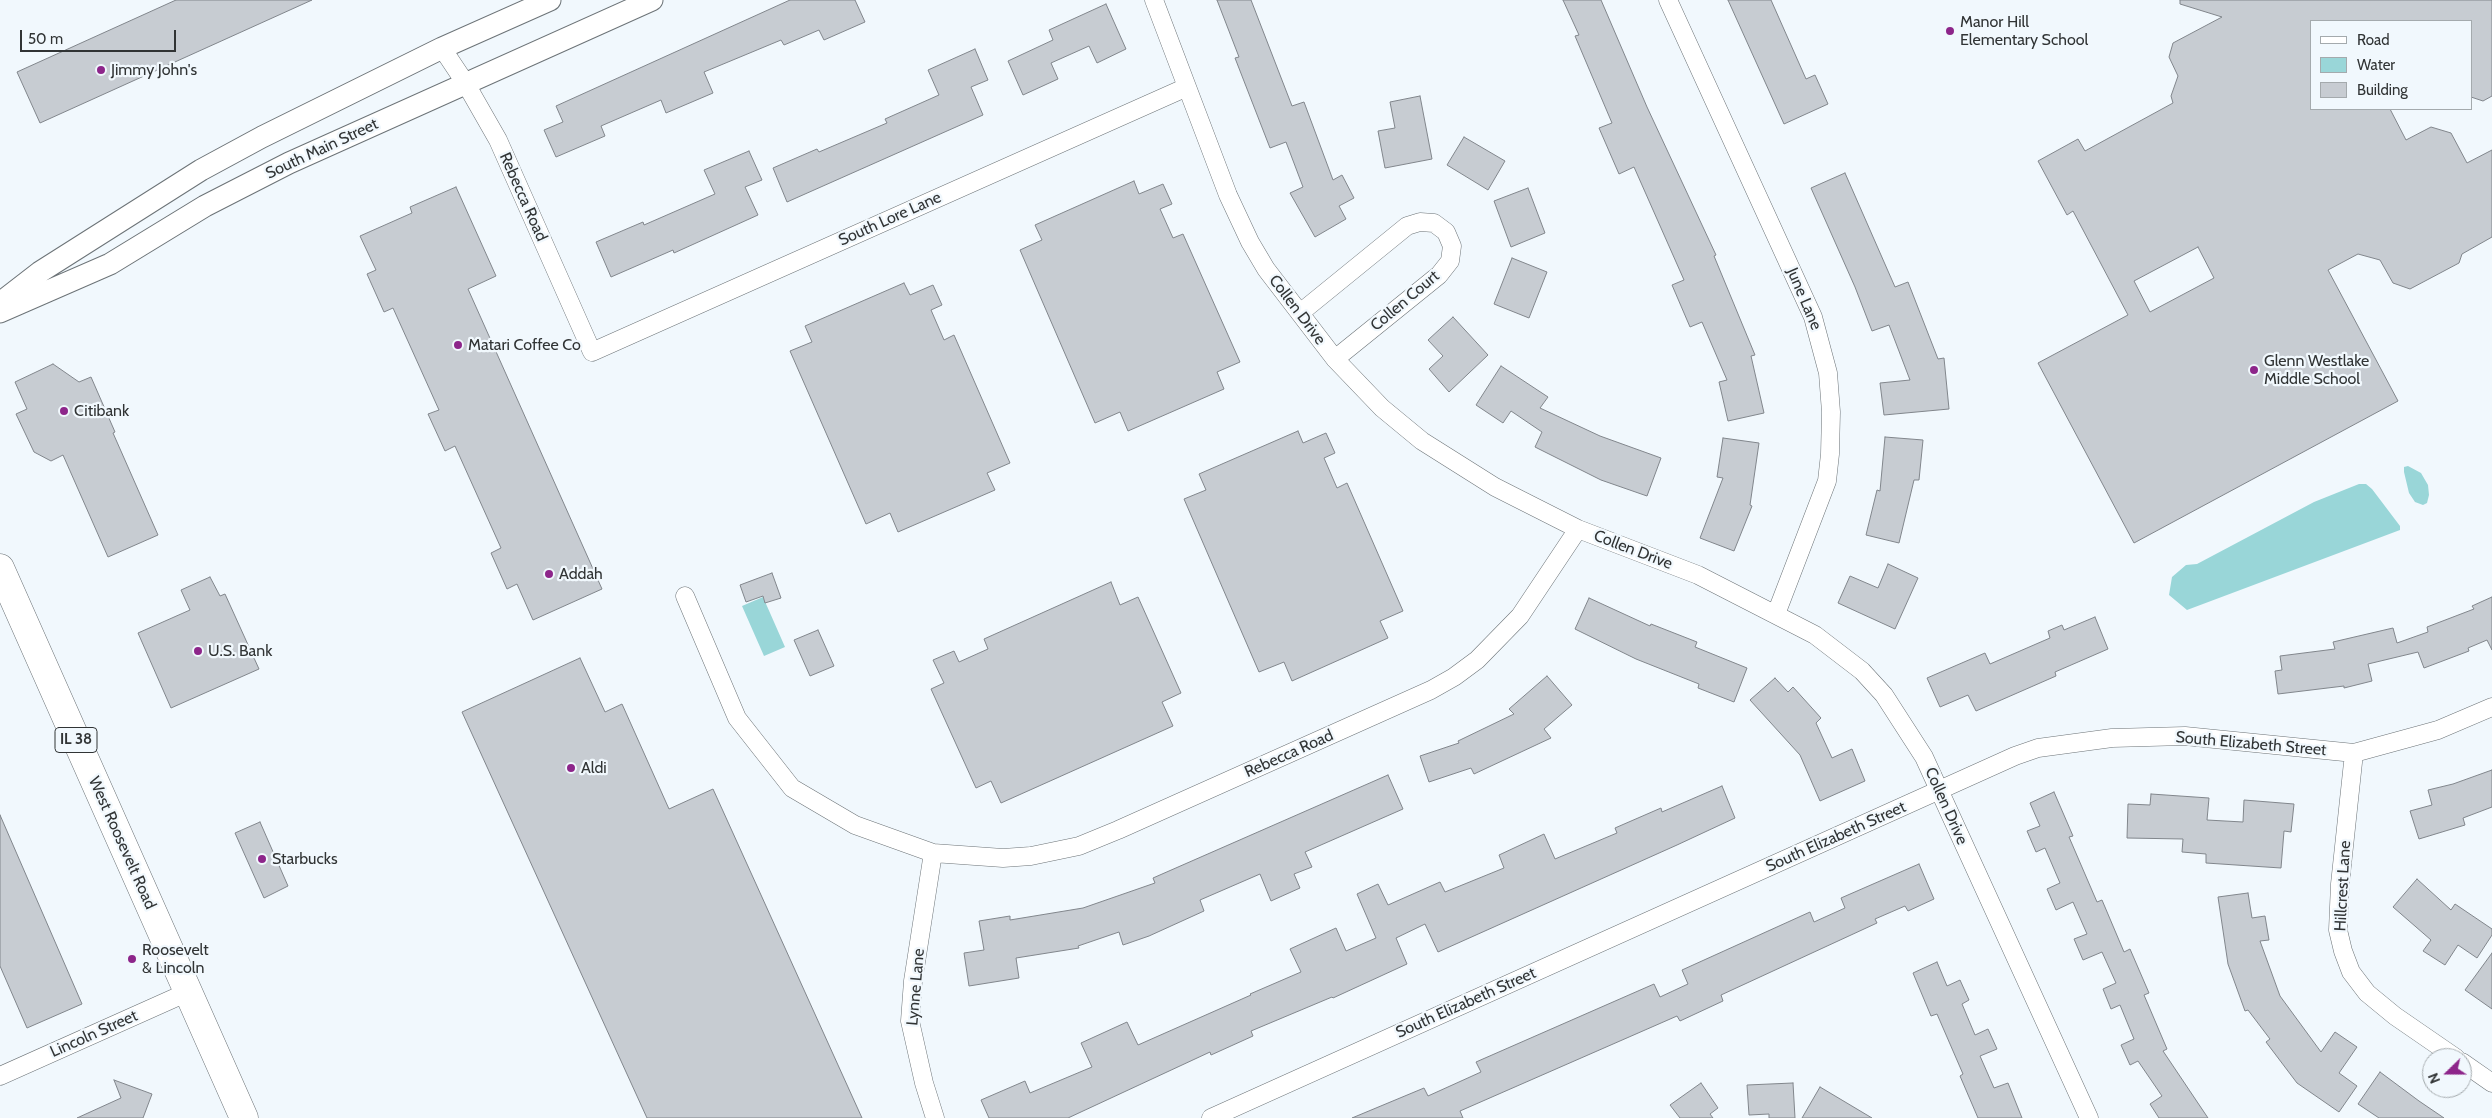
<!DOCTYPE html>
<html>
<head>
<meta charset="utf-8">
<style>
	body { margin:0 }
	#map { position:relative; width:2492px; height:1118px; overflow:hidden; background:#f1f8fd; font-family:Cabin,sans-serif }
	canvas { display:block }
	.legend { position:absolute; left:2310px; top:20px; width:162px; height:90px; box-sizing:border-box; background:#f1f8fd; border:1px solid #a4aaad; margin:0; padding:6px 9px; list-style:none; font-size:15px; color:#313435 }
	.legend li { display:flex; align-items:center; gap:10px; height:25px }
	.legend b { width:25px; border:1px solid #a4aaad }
	.north { position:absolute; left:2422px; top:1048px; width:50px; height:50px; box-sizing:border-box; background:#f1f8fd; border:1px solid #a4aaad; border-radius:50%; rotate:248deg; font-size:14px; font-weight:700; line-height:20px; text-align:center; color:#313435 }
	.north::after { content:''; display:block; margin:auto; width:18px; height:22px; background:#8d258a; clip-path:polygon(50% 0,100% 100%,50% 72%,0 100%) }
	.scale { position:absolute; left:20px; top:30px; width:156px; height:22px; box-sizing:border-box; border:2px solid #313435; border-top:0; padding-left:6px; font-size:15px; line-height:18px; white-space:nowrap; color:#313435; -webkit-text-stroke:4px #f1f8fd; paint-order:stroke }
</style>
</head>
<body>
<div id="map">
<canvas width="2492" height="1118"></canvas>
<ul class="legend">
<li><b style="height:6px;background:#fff"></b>Road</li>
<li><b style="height:14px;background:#99d6d8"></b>Water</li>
<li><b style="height:14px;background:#c7ccd2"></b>Building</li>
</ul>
<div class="north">N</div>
<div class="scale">50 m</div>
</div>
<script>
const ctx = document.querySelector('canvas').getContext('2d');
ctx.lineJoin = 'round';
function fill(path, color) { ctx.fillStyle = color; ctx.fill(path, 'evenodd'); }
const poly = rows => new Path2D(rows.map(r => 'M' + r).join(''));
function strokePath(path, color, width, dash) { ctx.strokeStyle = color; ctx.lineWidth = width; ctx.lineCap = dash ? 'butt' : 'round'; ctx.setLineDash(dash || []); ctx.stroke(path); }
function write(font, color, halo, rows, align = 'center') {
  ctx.font = font + ' Cabin,sans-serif'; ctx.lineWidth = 4.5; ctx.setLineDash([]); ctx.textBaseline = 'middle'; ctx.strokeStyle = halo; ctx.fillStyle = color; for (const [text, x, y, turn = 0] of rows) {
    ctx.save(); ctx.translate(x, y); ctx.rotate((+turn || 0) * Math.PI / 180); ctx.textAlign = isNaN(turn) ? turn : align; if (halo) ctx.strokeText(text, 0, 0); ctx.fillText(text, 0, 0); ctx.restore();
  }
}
const water = poly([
	[2408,466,2421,473,2428,485,2429,495,2427,503,2423,505,2415,502,2409,493,2404,472,2404,467],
	[2359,484,2366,484,2372,489,2400,526,2400,530,2187,610,2169,595,2172,577,2186,565,2197,564,2314,502],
	[763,597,785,647,764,656,742,606]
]);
const building = poly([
	[176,0,312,0,40,123,17,72,176,0],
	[790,0,855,0,865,22,824,40,819,30,784,45,781,40,704,72,713,93,666,113,661,100,601,126,605,136,556,157,544,130,563,122,556,106,790,0],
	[1217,0,1251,0,1292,106,1304,102,1333,180,1342,175,1354,198,1339,206,1346,219,1315,237,1290,193,1303,187,1286,142,1270,148,1235,58,1239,57,1217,0],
	[1563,0,1601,0,1647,107,1716,255,1714,256,1755,355,1751,356,1764,413,1728,421,1719,382,1727,380,1702,322,1690,327,1672,285,1684,280,1634,167,1619,174,1599,128,1612,123,1575,36,1579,35,1563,0],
	[1728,0,1771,0,1806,79,1815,75,1828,104,1784,124,1728,0],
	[2180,0,2492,0,2492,96,2483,101,2471,97,2471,21,2311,21,2311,109,2390,109,2406,140,2431,127,2451,133,2467,163,2492,150,2492,237,2462,254,2459,263,2410,289,2393,283,2380,260,2358,254,2328,270,2398,401,2134,543,2038,363,2128,315,2073,211,2067,215,2038,161,2078,139,2085,151,2173,103,2171,96,2178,76,2169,57,2173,43,2222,17,2180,4,2180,0],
	[2198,247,2214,278,2150,312,2134,281,2198,247],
	[1106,4,1126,49,1097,63,1089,46,1051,63,1058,79,1023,95,1008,61,1053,40,1049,30,1106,4],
	[975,49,988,80,971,87,983,115,787,202,773,168,817,149,819,152,887,123,885,119,939,95,928,70,975,49],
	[1420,96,1432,159,1385,168,1378,131,1395,128,1390,102,1420,96],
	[1464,137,1505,161,1488,190,1447,165,1464,137],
	[749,151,762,180,745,187,758,215,674,253,673,250,611,277,596,242,643,222,644,225,715,194,704,170,749,151],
	[1845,173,1895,287,1908,282,1938,359,1944,358,1949,409,1884,415,1880,383,1910,380,1889,325,1872,331,1855,287,1811,188,1845,173],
	[1134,181,1139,194,1163,184,1172,204,1160,209,1173,238,1183,234,1240,362,1217,372,1224,389,1128,431,1120,412,1095,423,1020,250,1042,240,1035,225,1134,181],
	[456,187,496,276,468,289,602,589,533,620,517,584,507,589,491,553,501,548,455,446,445,451,428,414,439,410,393,308,384,312,367,274,376,270,360,236,412,213,410,207,456,187],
	[1528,188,1545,233,1511,247,1494,201,1528,188],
	[1512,258,1547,272,1529,318,1494,304,1512,258],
	[904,283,910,295,933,285,942,305,931,310,944,340,954,335,1010,463,987,473,995,490,898,532,890,513,866,524,790,351,812,342,805,326,904,283],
	[1453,317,1488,355,1449,392,1429,369,1443,356,1428,340,1453,317],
	[53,364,79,382,91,377,115,432,113,433,158,535,108,557,63,455,51,461,34,452,16,414,27,409,15,382,53,364],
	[1501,366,1548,397,1540,408,1600,436,1661,458,1647,496,1601,480,1535,447,1542,432,1511,411,1503,423,1476,405,1501,366],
	[1298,431,1303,443,1326,433,1335,453,1324,458,1337,488,1347,483,1403,611,1380,621,1388,638,1292,681,1284,662,1259,672,1184,499,1206,490,1199,474,1298,431],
	[1885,437,1923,440,1919,480,1914,480,1899,543,1866,535,1877,490,1880,491,1885,437],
	[1723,438,1759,443,1750,505,1752,506,1734,551,1700,538,1723,478,1717,477,1723,438],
	[1888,564,1918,578,1895,629,1838,603,1850,576,1878,588,1888,564],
	[772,573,781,598,765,603,763,596,746,602,740,585,772,573],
	[210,577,220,596,225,594,259,669,171,708,138,633,190,610,181,590,210,577],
	[1111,582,1120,605,1138,597,1181,693,1162,702,1173,726,1001,803,991,781,976,788,931,689,944,683,933,660,954,651,959,662,988,649,984,639,1111,582],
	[2492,597,2492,650,2487,640,2468,648,2469,651,2424,668,2418,652,2368,664,2372,681,2344,688,2344,686,2278,694,2275,671,2282,670,2280,656,2335,649,2333,642,2393,628,2397,643,2428,632,2427,627,2474,609,2472,606,2492,597],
	[1589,598,1650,626,1651,624,1697,642,1695,647,1747,668,1734,702,1698,688,1699,684,1636,659,1575,629,1589,598],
	[2095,617,2108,649,2055,672,2056,676,1976,711,1968,695,1940,707,1927,678,1985,653,1990,664,2050,638,2048,631,2062,625,2064,630,2095,617],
	[818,630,834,666,810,676,794,640,818,630],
	[580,658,605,712,622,704,669,809,713,789,862,1118,647,1118,462,712,580,658],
	[1547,676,1572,705,1544,729,1551,738,1474,774,1471,768,1429,782,1420,756,1459,743,1458,741,1514,714,1509,709,1547,676],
	[1775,678,1788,692,1793,687,1821,718,1816,723,1832,758,1852,749,1865,781,1820,801,1800,755,1750,700,1775,678],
	[2492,770,2492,807,2463,818,2465,825,2419,839,2410,811,2432,805,2428,790,2453,784,2492,770],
	[1388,775,1403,809,1305,852,1312,867,1294,874,1300,888,1271,901,1260,874,1200,900,1204,911,1149,936,1123,945,1119,932,1078,946,1079,948,1016,958,1019,978,969,986,964,953,984,950,979,921,1010,916,1010,920,1083,908,1155,883,1153,878,1388,775],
	[1722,786,1735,818,1677,845,1438,952,1425,924,1396,938,1407,964,1333,998,1332,997,1251,1031,1253,1036,1211,1055,1210,1052,1068,1118,989,1118,981,1100,1025,1081,1030,1093,1092,1067,1081,1043,1127,1022,1138,1045,1251,995,1250,994,1301,972,1290,949,1336,928,1346,951,1376,938,1357,894,1378,884,1388,905,1440,882,1445,892,1504,868,1499,855,1544,834,1555,859,1617,833,1615,828,1661,808,1662,812,1722,786],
	[2054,792,2073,836,2069,837,2097,902,2102,900,2124,952,2130,949,2149,993,2144,995,2167,1049,2163,1051,2208,1118,2159,1118,2150,1104,2162,1096,2138,1061,2130,1065,2121,1045,2134,1039,2120,1005,2111,1009,2103,989,2116,983,2102,952,2083,960,2074,939,2087,934,2073,902,2056,910,2047,889,2060,883,2045,848,2036,852,2027,831,2040,826,2030,803,2054,792],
	[2151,794,2209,798,2207,820,2243,822,2244,800,2294,804,2291,832,2284,831,2281,868,2206,863,2206,854,2182,852,2183,839,2127,838,2128,804,2150,805,2151,794],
	[0,815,82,1004,27,1028,0,966,0,815],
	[260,822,288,886,264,898,235,833,260,822],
	[1919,864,1934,899,1908,911,1905,906,1875,919,1877,923,1721,995,1723,1001,1680,1021,1677,1016,1460,1111,1463,1118,1352,1118,1424,1088,1428,1096,1481,1072,1476,1062,1654,984,1660,997,1688,984,1682,970,1810,912,1814,922,1845,908,1841,898,1919,864],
	[2417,879,2451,910,2455,904,2492,929,2492,935,2477,958,2458,945,2445,965,2423,951,2431,940,2393,907,2417,879],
	[2248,893,2252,918,2265,916,2269,940,2260,941,2280,996,2321,1052,2335,1032,2357,1047,2339,1073,2357,1086,2339,1112,2297,1083,2266,1042,2270,1039,2248,1010,2245,1011,2228,964,2218,897,2248,893],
	[2492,953,2492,1009,2465,990,2492,953],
	[1937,962,1947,986,1960,980,1969,1000,1962,1004,1975,1035,1988,1029,1997,1049,1980,1056,1994,1088,2008,1083,2022,1118,1978,1118,1960,1076,1963,1074,1937,1014,1931,1016,1913,973,1937,962],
	[2380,1072,2419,1101,2444,1118,2379,1118,2358,1104,2380,1072],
	[114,1080,152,1094,143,1118,77,1118,121,1098,114,1080],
	[1701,1083,1718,1108,1710,1114,1713,1118,1680,1118,1670,1105,1701,1083],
	[1793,1083,1795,1118,1769,1118,1769,1114,1749,1115,1747,1085,1793,1083],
	[1820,1087,1872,1118,1802,1118,1820,1087]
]);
const minor = poly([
	[1154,0,1228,195,1250,242,1266,269,1335,359,1382,408,1422,441,1495,487,1578,529,1698,575,1815,635,1862,671,1884,695,1924,757,2089,1118],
	[1668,0,1813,317,1828,373,1831,412,1830,454,1827,481,1776,614],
	[442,48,466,84,498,140,592,352,1187,87],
	[1300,313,1407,226,1420,222,1434,223,1446,232,1452,246,1450,261,1439,275,1335,359],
	[685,596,737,718,792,788,855,825,933,853,1003,858,1031,856,1079,846,1118,830,1431,690,1454,677,1477,660,1520,616,1578,529],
	[2354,753,2340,884,2338,930,2343,951,2351,972,2367,993,2395,1016,2456,1058],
	[933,853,913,981,910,1021,924,1083,935,1118],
	[2462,1062,2492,1083],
	[0,1076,188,992],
	[1211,1118,2015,756,2038,748,2112,738,2185,736,2354,753,2438,730,2492,707]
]);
const tertiary = poly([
	[0,303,40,272,201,170,262,137,442,48,550,0],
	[0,312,110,264,205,206,289,163,652,0]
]);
const primary = poly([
	[0,568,244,1118]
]);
const markers = [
	[1950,31,5,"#8d258a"],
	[101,70,5,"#8d258a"],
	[458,345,5,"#8d258a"],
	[2254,370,5,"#8d258a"],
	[64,411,5,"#8d258a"],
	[549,574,5,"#8d258a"],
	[198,651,5,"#8d258a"],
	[571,768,5,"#8d258a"],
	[262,859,5,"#8d258a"],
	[132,959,5,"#8d258a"]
];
const shields = [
	[76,740,42]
];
const shieldNames = [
	["IL 38",76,740]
];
const poiNames = [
	["Manor Hill",1960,22],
	["Elementary School",1960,40],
	["Jimmy John's",111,70],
	["Matari Coffee Co",468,345],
	["Glenn Westlake",2264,361],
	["Middle School",2264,379],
	["Citibank",74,411],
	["Addah",559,574],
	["U.S. Bank",208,651],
	["Aldi",581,768],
	["Starbucks",272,859],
	["Roosevelt",142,950],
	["& Lincoln",142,968]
];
const streetNames = [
	["South Main Street",322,149,-25],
	["Rebecca Road",523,197,66],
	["South Lore Lane",890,219,-24],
	["June Lane",1804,299,67],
	["Collen Court",1405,301,-40],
	["Collen Drive",1297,310,53],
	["Collen Drive",1633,550,21],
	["South Elizabeth Street",2251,744,5],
	["Rebecca Road",1289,754,-24],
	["Collen Drive",1946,806,66],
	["South Elizabeth Street",1836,837,-24],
	["West Roosevelt Road",122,843,66],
	["Hillcrest Lane",2343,886,-87],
	["Lynne Lane",916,987,-85],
	["South Elizabeth Street",1466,1003,-24],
	["Lincoln Street",94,1034,-24]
];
fill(water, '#99d6d8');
fill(building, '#c7ccd2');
strokePath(building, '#81868c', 1);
strokePath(minor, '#6c7377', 19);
strokePath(tertiary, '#6c7377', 23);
strokePath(primary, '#6c7377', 29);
strokePath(minor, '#fff', 18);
strokePath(tertiary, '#fff', 21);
strokePath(primary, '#fff', 28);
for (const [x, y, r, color] of markers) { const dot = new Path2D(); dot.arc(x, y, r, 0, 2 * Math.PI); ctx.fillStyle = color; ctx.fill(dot); strokePath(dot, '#f1f8fd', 2); }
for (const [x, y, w] of shields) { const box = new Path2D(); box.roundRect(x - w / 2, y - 12.5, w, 25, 4); ctx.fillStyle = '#f1f8fd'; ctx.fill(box); strokePath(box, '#313435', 1); }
write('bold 15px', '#313435', null, shieldNames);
write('16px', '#313435', '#f1f8fd', poiNames, 'left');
write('16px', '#313435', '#f1f8fd', streetNames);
</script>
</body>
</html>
